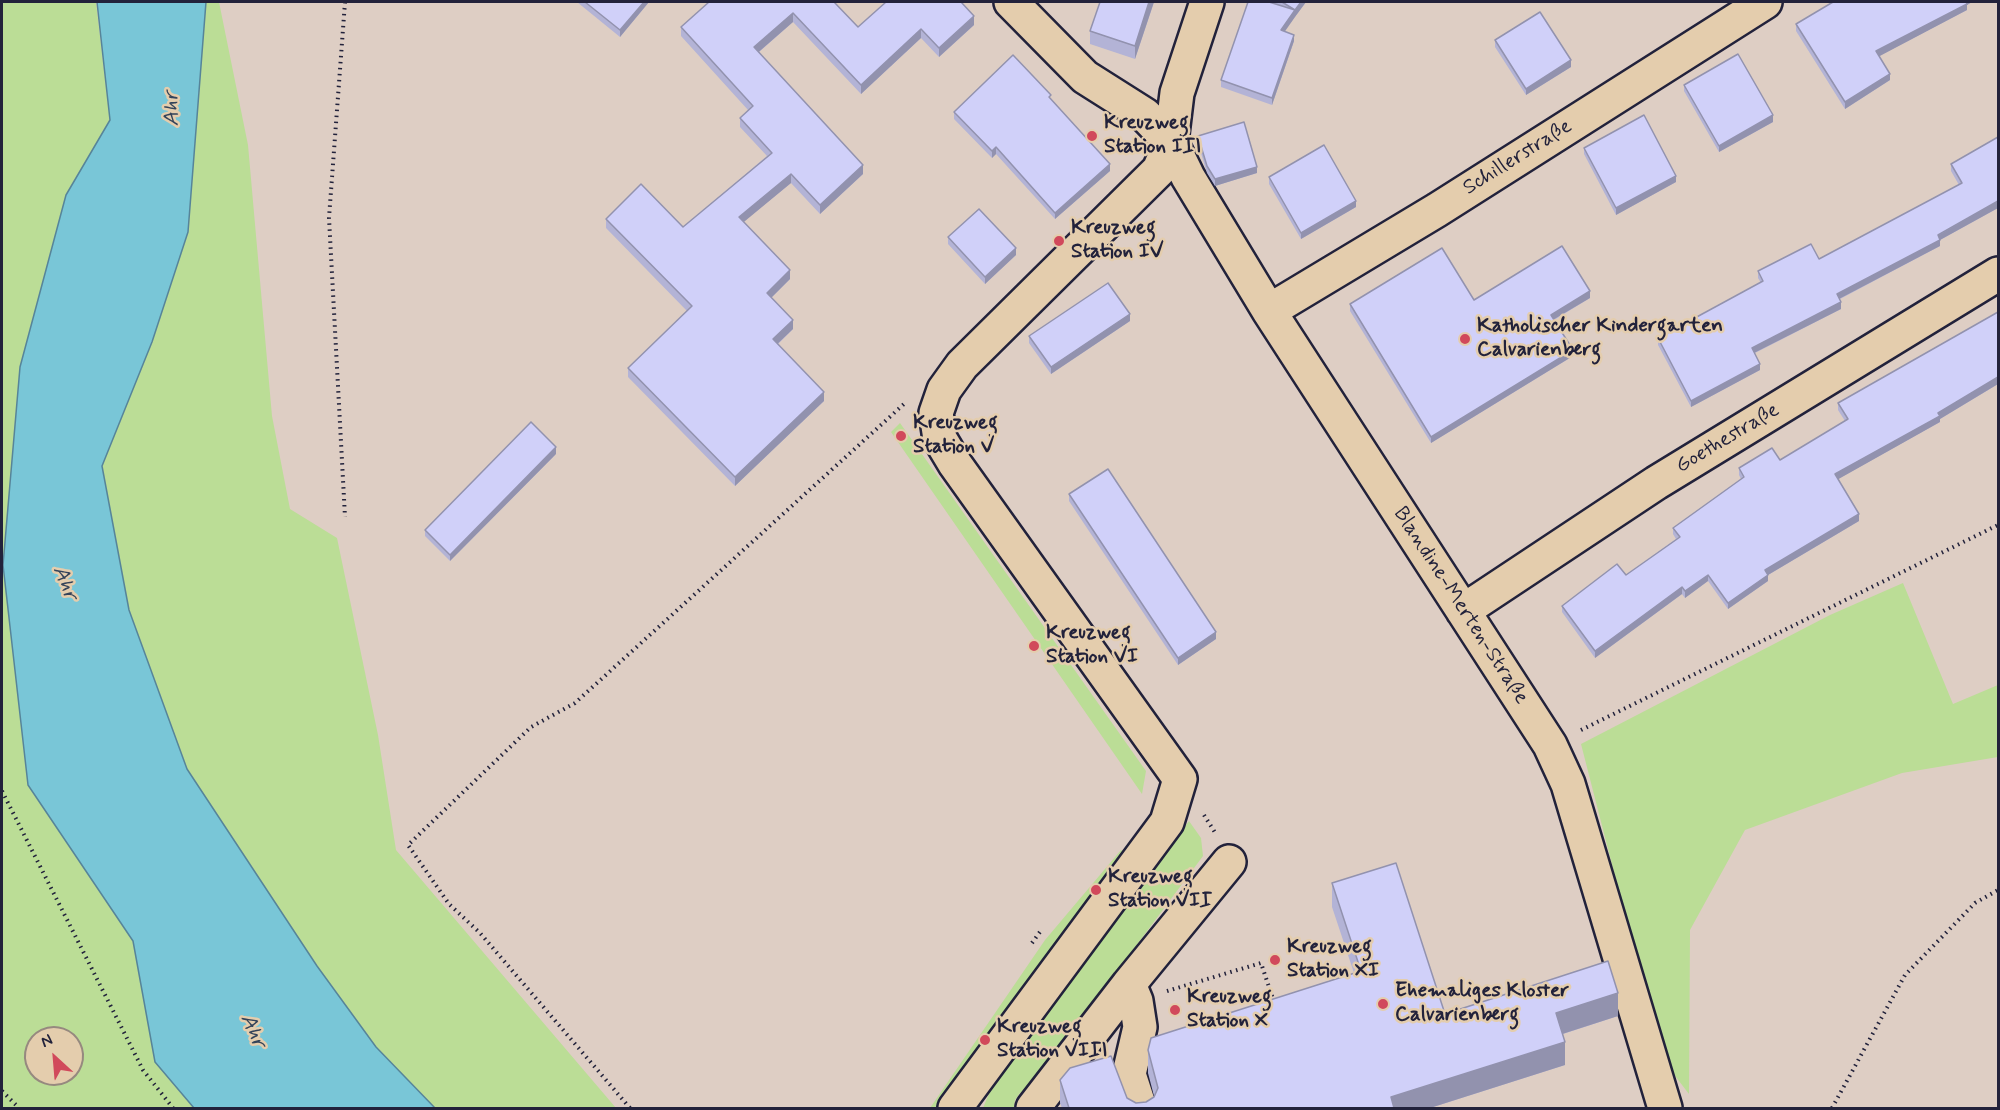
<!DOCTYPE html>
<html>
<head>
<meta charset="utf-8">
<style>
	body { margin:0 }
	#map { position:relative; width:2000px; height:1110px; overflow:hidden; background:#decec4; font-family:Mynerve,sans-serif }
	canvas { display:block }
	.frame { position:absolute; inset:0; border:3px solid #22223b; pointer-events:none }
	.north { position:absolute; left:24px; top:1026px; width:60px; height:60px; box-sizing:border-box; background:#e4cdad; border:2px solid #96897f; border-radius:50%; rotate:334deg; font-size:16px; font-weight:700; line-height:24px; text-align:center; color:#22223b }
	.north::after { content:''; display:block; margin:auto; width:21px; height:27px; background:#d1495b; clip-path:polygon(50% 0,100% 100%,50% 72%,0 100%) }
</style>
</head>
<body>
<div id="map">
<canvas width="2000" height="1110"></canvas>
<div class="frame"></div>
<div class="north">N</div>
</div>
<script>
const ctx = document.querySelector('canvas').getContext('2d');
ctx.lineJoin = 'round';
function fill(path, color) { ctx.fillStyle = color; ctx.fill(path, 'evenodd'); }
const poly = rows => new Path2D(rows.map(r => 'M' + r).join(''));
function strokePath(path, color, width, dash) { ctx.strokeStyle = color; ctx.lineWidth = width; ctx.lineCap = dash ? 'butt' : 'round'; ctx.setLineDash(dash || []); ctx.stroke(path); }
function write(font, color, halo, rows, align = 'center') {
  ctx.font = font + ' Mynerve,sans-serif'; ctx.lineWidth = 5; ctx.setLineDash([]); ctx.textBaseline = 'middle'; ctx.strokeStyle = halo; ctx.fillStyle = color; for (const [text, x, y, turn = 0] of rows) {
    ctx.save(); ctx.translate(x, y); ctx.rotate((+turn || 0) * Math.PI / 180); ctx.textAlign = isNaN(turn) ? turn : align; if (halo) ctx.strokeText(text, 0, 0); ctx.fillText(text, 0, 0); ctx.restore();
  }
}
const green = poly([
	[2,2,96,2,110,120,66,195,20,367,3,565,28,785,133,941,155,1062,194,1108,2,1108],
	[36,1038,72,1038,72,1074,36,1074],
	[206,2,219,2,248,145,272,416,290,509,337,538,378,735,396,850,616,1108,435,1108,376,1047,317,966,187,769,129,610,102,466,152,342,188,232],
	[900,423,1146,771,1142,794,891,432],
	[1903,583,1953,704,1998,685,1998,757,1902,773,1745,830,1690,930,1689,1094,1662,1059,1581,744,1830,615],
	[1189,821,1201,838,1203,856,1028,1091,1020,1093,1015,1100,1014,1108,983,1108,993,1084],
	[1121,850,1124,852,1100,884,1095,887,1091,898,991,1033,980,1041,980,1048,936,1108,930,1108,1045,940]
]);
const water = poly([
	[97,2,206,2,188,232,152,342,102,466,129,610,187,769,317,966,376,1047,435,1108,194,1108,155,1062,133,941,28,785,3,565,20,367,66,195,110,120,97,2]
]);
const path = poly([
	[345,2,329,218,345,517],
	[1581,730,1998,525],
	[2,791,143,1070,173,1108],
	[1204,815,1216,834],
	[1032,943,1042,929],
	[1167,991,1261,963,1274,1002],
	[2,1091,19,1108],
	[630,1108,480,933,449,904,408,845,531,727,575,703,904,404],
	[1832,1108,1905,975,1975,903,1998,890]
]);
const minor = poly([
	[1011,2,1085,77,1145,115,1171,142,1188,177,1269,311,1550,745,1568,784,1665,1108],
	[1269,311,1437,210,1765,2],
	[1463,611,1656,483,1998,274],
	[1129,984,1136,1001,1140,1027,1129,1074,1140,1108],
	[955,1108,1167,822,1180,779,955,464,940,439,936,413,944,390,962,365,1159,170,1171,142,1177,93,1207,2],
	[1033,1108,1129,984,1229,862]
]);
const wall = poly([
	[577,2,649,2,620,37],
	[834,2,858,27,974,25,939,57,921,38,861,94,793,22,759,52,863,174,820,214,791,183,743,222,790,279,771,298,793,329,778,344,824,401,735,486,628,377,628,368,687,311,606,228,606,219,683,227,767,156,740,127,740,118,748,110,681,36,681,27],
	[1100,2,1154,2,1135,59,1090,44,1090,31],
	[1271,2,1306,2,1284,31,1294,41,1272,105,1221,87,1221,80,1274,3],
	[1833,2,1972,2,1967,5,1967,10,1879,56,1890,80,1845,109,1796,31,1796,24],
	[1495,40,1571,67,1526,95,1495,47],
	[1684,85,1773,122,1719,152,1684,91],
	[1051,99,1110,171,1055,219,996,154,992,158,954,119,954,112],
	[1198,136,1257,173,1215,186,1207,173,1198,143],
	[1998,137,1998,208,1940,240,1940,246,1840,299,1841,309,1755,353,1760,370,1691,407,1658,345,1658,338,1761,283,1758,278,1758,271,1819,259,1959,185,1951,171,1951,164],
	[1584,148,1676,182,1616,215,1584,154],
	[1269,177,1356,207,1301,239,1269,184],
	[948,237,1016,255,985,284,948,244],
	[1590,298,1554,320,1573,356,1431,443,1350,311,1350,304],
	[1998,312,1998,384,1940,419,1940,422,1838,479,1859,521,1768,575,1768,581,1728,609,1708,581,1685,598,1682,594,1595,658,1562,612,1562,606,1626,575,1676,539,1673,534,1673,528,1741,479,1739,475,1739,468,1780,460,1845,421,1838,410,1838,403],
	[1130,321,1051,374,1029,343,1029,336],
	[556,454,450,561,425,536,425,530],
	[1069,494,1216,639,1178,665,1069,501],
	[1332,883,1445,1014,1618,1016,1563,1034,1565,1065,1430,1108,1062,1108,1060,1103,1060,1080,1127,1098,1136,1103,1146,1102,1154,1096,1148,1073,1148,1050,1354,973,1332,907]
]);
const shadedWall = poly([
	[644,2,649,2,620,37,620,30],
	[1149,2,1154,2,1135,59,1135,46],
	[1301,2,1306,2,1295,17,1295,10],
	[1964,2,1972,2,1967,5,1967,10,1876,58,1876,51],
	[1295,10,1295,17,1281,37,1281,30],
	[793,13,793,22,754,56,754,47],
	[974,16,974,25,939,57,939,48],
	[921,29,921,38,861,94,861,85],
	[1294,35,1294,41,1272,105,1272,98],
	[1571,60,1571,67,1526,95,1526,89],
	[1890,74,1890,80,1845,109,1845,102],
	[1773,115,1773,122,1719,152,1719,146],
	[996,147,996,154,992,158,992,151],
	[1110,164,1110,171,1055,219,1055,213],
	[863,165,863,174,820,214,820,205],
	[1257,167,1257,173,1215,186,1215,179],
	[791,174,791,183,739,226,739,217],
	[1676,176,1676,182,1616,215,1616,208],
	[1356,201,1356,207,1301,239,1301,233],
	[1998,201,1998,208,1940,240,1940,246,1837,300,1837,294],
	[1016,248,1016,255,985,284,985,277],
	[790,270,790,279,767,302,767,293],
	[1590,291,1590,298,1551,321,1551,315],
	[1841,302,1841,309,1752,354,1752,348],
	[1130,314,1130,321,1051,374,1051,367],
	[793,320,793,329,773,348,773,339],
	[1573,350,1573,356,1431,443,1431,437],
	[1760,364,1760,370,1691,407,1691,401],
	[1998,377,1998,384,1940,419,1940,422,1835,481,1835,474],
	[824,392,824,401,735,486,735,477],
	[556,447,556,454,450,561,450,555],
	[1859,514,1859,521,1768,575,1768,581,1728,609,1728,603,1765,570],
	[1708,575,1708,581,1685,598,1685,591],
	[1682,587,1682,594,1595,658,1595,651],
	[1216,632,1216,639,1178,665,1178,658],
	[1618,993,1618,1016,1556,1036,1556,1013],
	[1565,1042,1565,1065,1430,1108,1391,1108,1391,1097]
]);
const building = poly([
	[585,2,644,2,620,30,585,2],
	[709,2,834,2,858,27,886,2,961,2,974,16,939,48,921,29,861,85,793,13,754,47,863,165,820,205,791,174,739,217,790,270,767,293,793,320,773,339,824,392,735,477,628,368,692,306,606,219,641,184,683,227,772,153,740,118,753,106,681,27,709,2],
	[1100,2,1149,2,1135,46,1090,31,1100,2],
	[1248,2,1269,2,1295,10,1281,30,1294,35,1272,98,1221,80,1248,2],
	[1282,2,1301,2,1295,10,1282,2],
	[1833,2,1966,2,1967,4,1876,51,1890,74,1845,102,1796,24,1833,2],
	[1540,12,1571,60,1526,89,1495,40,1540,12],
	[1738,54,1773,115,1719,146,1684,85,1738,54],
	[1013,55,1051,95,1049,97,1110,164,1055,213,996,147,992,151,954,112,1013,55],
	[1644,115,1676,176,1616,208,1584,148,1644,115],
	[1244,122,1257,167,1215,179,1207,166,1198,136,1244,122],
	[1998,137,1998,201,1938,235,1940,240,1837,294,1841,302,1752,348,1760,364,1691,401,1658,338,1763,281,1758,271,1811,244,1819,259,1962,183,1951,164,1998,137],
	[1324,145,1356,201,1301,233,1269,177,1324,145],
	[979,209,1016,248,985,277,948,237,979,209],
	[1562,246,1590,291,1551,315,1573,350,1431,437,1350,304,1442,248,1474,300,1562,246],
	[1108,283,1130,314,1051,367,1029,336,1108,283],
	[1998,312,1998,377,1938,413,1940,416,1835,474,1859,514,1765,570,1768,575,1728,603,1708,575,1685,591,1682,587,1595,651,1562,606,1617,564,1626,575,1680,537,1673,528,1744,477,1739,468,1772,448,1780,460,1848,419,1838,403,1998,312],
	[531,422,556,447,450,555,425,530,531,422],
	[1108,469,1216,632,1178,658,1069,494,1108,469],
	[1396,863,1445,1014,1608,961,1618,993,1556,1013,1565,1042,1391,1097,1394,1108,1069,1108,1060,1080,1070,1068,1111,1056,1127,1098,1136,1103,1146,1102,1154,1097,1158,1088,1148,1050,1151,1038,1361,971,1332,883,1396,863]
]);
const markers = [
	[1092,136,6,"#d1495b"],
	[1059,241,6,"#d1495b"],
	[1465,339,6,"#d1495b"],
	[901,436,6,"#d1495b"],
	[1034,646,6,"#d1495b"],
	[1096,890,6,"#d1495b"],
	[1275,960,6,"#d1495b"],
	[1383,1004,6,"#d1495b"],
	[1175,1010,6,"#d1495b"],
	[985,1040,6,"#d1495b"]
];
const poiNames = [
	["Kreuzweg",1104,124],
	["Station III",1104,148],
	["Kreuzweg",1071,229],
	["Station IV",1071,253],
	["Katholischer Kindergarten",1477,327],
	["Calvarienberg",1477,351],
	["Kreuzweg",913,424],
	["Station V",913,448],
	["Kreuzweg",1046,634],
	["Station VI",1046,658],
	["Kreuzweg",1108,878],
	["Station VII",1108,902],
	["Kreuzweg",1287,948],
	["Station XI",1287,972],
	["Ehemaliges Kloster",1395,992],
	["Calvarienberg",1395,1016],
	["Kreuzweg",1187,998],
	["Station X",1187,1022],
	["Kreuzweg",997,1028],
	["Station VIII",997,1052]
];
const streetNames = [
	["Schillerstraße",1518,158,-32],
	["Goethestraße",1728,439,-31],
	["Blandine-Merten-Straße",1460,606,57]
];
const waterNames = [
	["Ahr",173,109,-91],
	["Ahr",64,583,68],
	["Ahr",252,1031,66]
];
fill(green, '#bbdd96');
fill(water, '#79c6d7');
strokePath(water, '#568499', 1.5);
strokePath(minor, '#22223b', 38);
strokePath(path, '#22223b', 4, [1.5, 4.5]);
strokePath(minor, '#e4cdad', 33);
fill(wall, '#b3b3d6');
fill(shadedWall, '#9292ae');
fill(building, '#d0d0f9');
strokePath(building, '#9292ae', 1.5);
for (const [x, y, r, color] of markers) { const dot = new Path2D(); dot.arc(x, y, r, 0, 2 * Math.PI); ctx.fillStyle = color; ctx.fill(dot); strokePath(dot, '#e4cdad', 2); }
write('bold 21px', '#22223b', '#e4cdad', poiNames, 'left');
write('21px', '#22223b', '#e4cdad', streetNames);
write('italic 22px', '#33435a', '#e4cdad', waterNames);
</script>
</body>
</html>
